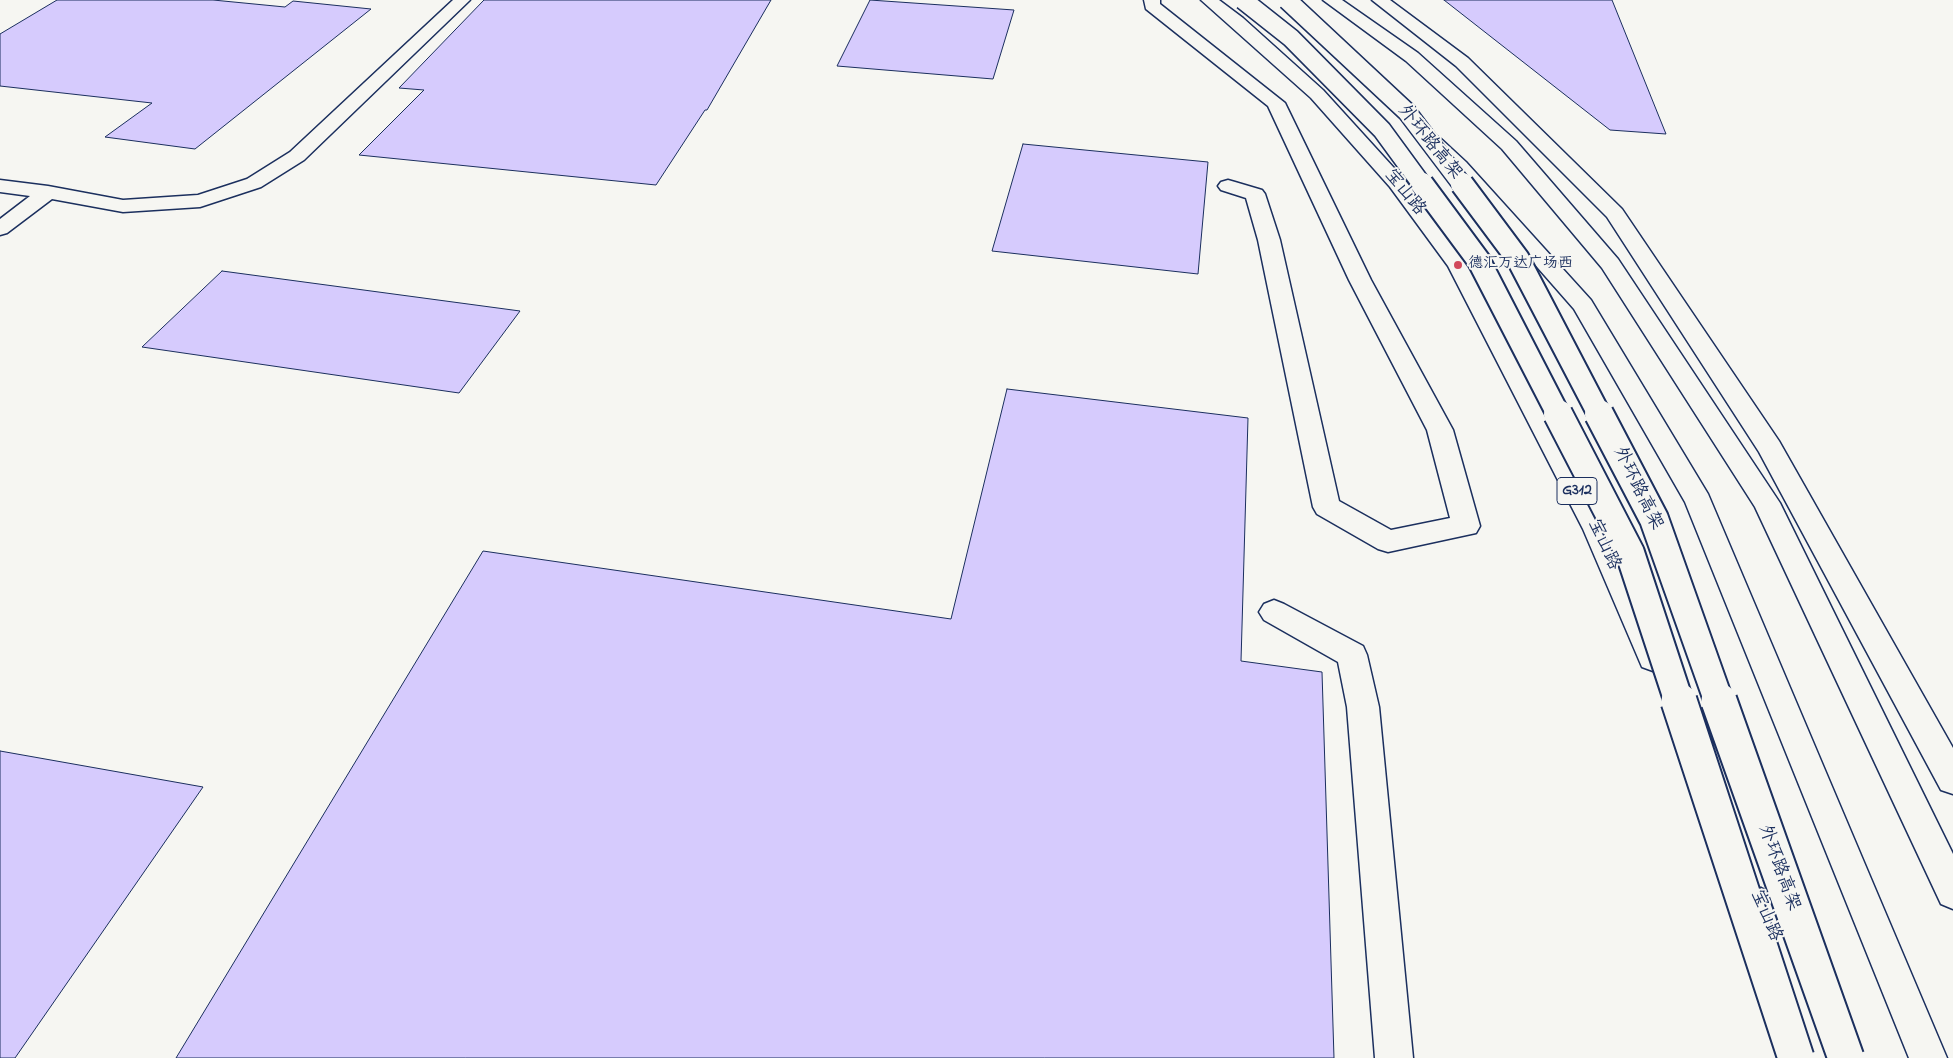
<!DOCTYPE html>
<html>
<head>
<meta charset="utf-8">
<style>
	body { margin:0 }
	canvas { display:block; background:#f6f6f2 }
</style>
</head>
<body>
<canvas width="1953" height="1058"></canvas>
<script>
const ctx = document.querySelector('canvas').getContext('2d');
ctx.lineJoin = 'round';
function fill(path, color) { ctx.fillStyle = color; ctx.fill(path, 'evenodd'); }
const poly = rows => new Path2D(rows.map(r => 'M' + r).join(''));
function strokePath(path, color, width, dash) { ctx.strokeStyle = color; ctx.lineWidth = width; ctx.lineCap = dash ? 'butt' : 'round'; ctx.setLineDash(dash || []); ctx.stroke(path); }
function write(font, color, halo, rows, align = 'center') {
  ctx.font = font + ' "Indie Flower","LXGW WenKai TC",sans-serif'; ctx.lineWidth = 4; ctx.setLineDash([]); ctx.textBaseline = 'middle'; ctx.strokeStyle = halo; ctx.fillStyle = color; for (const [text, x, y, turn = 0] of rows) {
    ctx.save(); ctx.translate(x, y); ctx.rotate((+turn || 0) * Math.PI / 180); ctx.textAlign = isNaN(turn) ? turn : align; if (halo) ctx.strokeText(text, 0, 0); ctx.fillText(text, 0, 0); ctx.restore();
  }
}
const building = poly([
	[57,0,213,0,285,7,293,1,371,9,195,149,105,137,152,103,0,86,0,34,57,0],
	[484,0,771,0,707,110,705,110,656,185,359,155,424,90,399,88,484,0],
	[870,0,1014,10,993,79,837,66,870,0],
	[1444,0,1612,0,1666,134,1610,130,1444,0],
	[1023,144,1208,162,1198,274,992,251,1023,144],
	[222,271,520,311,459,393,142,347,222,271],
	[1007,389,1248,418,1241,661,1322,672,1334,1058,176,1058,483,551,951,619,1007,389],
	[0,751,203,787,15,1058,0,1058,0,751]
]);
const minor = poly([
	[453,0,470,0,304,160,261,187,200,207,123,212,52,199,7,233,0,235,0,219,30,196,0,192,0,180,48,186,123,200,198,195,247,179,290,152,453,0],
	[1144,0,1160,0,1160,4,1285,103,1371,280,1453,430,1480,526,1476,533,1388,552,1378,549,1317,514,1313,507,1258,240,1246,198,1221,190,1218,186,1221,182,1228,180,1235,182,1262,190,1265,194,1280,240,1339,501,1391,530,1450,518,1427,430,1349,280,1268,106,1146,9,1144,0],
	[1274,600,1284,604,1363,646,1367,655,1379,707,1413,1058,1375,1058,1347,707,1338,662,1264,620,1259,612,1264,604,1274,600]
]);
const major = poly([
	[1201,0,1219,0,1243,18,1323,90,1404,179,1466,260,1611,529,1668,658,1664,667,1653,671,1642,667,1583,529,1448,266,1390,187,1311,98,1201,0],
	[1372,0,1390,0,1468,58,1622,209,1779,441,1953,748,1953,794,1941,790,1759,452,1607,217,1456,66,1372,0],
	[1761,888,1774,894,1846,1058,1807,1058,1743,906,1748,894,1761,888]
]);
const highway = poly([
	[1323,0,1342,0,1418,53,1516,141,1618,259,1780,503,1953,854,1953,909,1941,904,1755,507,1602,268,1502,149,1406,61,1323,0],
	[1432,135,1439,137,1466,162,1591,300,1708,494,1947,1058,1909,1058,1685,502,1574,309,1452,170,1425,145,1422,141,1425,137,1432,135]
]);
const highwayBridgeFar3 = poly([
	[1243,0,1291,38,1382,130,1423,186],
	[1287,0,1407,112,1463,186]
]);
const highwayBridgeFar2 = poly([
	[1422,184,1479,261,1559,416],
	[1462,184,1518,259,1600,416]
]);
const highwayBridgeFar1 = poly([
	[1558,414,1630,553,1679,702],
	[1599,414,1654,519,1719,702]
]);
const highwayBridge = poly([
	[1679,701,1796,1058],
	[1719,701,1846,1058]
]);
const markers = [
	[1458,265,5,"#d1495b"]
];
const farPoinames = [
	["德汇万达广场西",1468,265]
];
const shields = [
	[1577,491,40]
];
const shieldNames = [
	["G312",1577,491]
];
const streetNames = [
	["外环路高架",1429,143,51],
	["宝山路",1404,193,51],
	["外环路高架",1637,489,64],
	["宝山路",1603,545,65],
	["外环路高架",1778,868,70],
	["宝山路",1765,916,67]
];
fill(building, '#d6cbfd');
strokePath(building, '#1b2f5e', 1);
strokePath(minor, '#1b2f5e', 3);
strokePath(major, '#1b2f5e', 3);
strokePath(highway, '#1b2f5e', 3);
fill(minor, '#f6f6f2');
fill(major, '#f6f6f2');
fill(highway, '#f6f6f2');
strokePath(highwayBridgeFar3, '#1b2f5e', 21, []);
strokePath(highwayBridgeFar2, '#1b2f5e', 26, []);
strokePath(highwayBridgeFar1, '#1b2f5e', 32, []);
strokePath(highwayBridge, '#1b2f5e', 39, []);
strokePath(highwayBridgeFar3, '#f6f6f2', 18);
strokePath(highwayBridgeFar2, '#f6f6f2', 22);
strokePath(highwayBridgeFar1, '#f6f6f2', 28);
strokePath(highwayBridge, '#f6f6f2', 35);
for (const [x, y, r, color] of markers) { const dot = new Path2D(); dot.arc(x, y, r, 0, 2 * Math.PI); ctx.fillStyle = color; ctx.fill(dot); strokePath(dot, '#f6f6f2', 2); }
write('15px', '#1b2f5e', '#f6f6f2', farPoinames, 'left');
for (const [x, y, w] of shields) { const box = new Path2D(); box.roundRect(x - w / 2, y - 13.5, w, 27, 4); ctx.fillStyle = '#f6f6f2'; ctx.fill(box); strokePath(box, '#1b2f5e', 1); }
write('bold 16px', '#1b2f5e', null, shieldNames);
write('18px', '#1b2f5e', '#f6f6f2', streetNames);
</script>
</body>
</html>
